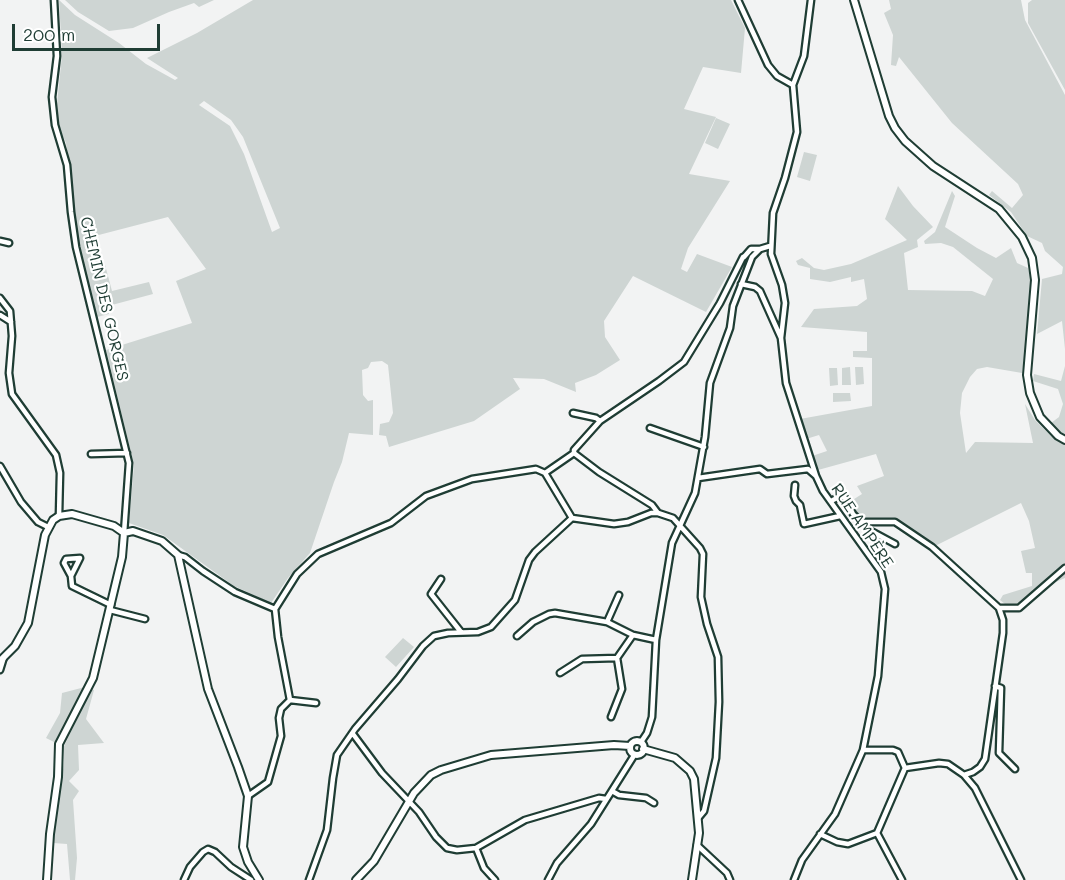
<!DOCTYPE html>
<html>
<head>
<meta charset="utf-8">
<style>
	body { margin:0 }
	#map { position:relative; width:1065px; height:880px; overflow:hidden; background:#f2f3f3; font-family:Mali,sans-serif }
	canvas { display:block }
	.scale { position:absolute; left:12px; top:24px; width:148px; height:27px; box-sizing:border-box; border:3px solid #1f3d34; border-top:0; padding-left:8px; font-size:18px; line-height:21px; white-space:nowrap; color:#1f3d34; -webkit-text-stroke:4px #fff; paint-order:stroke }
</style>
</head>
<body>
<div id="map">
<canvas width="1065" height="880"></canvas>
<div class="scale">200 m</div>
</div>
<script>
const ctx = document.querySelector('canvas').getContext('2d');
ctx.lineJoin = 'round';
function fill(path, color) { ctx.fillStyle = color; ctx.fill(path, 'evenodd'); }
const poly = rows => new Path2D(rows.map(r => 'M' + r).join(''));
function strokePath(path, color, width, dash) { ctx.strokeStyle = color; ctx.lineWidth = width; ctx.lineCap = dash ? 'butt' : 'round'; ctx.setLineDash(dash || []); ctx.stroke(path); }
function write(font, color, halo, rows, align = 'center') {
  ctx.font = font + ' Mali,sans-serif'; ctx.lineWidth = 4.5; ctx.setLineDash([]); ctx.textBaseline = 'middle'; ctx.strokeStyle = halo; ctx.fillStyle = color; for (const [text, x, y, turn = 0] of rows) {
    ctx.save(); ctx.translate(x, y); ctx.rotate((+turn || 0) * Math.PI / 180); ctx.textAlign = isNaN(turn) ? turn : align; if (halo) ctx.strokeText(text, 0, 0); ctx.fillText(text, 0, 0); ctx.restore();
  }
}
const green = poly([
	[59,0,75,15,119,43,146,64,175,80,178,78,147,58,197,33,253,0,731,0,745,28,741,73,703,67,684,109,716,117,689,174,730,181,688,248,681,269,687,272,697,254,732,267,706,312,633,276,604,321,605,337,620,360,596,375,575,383,576,392,544,379,513,378,520,389,474,421,389,447,386,436,379,435,380,424,389,422,393,413,388,365,382,361,371,362,368,368,362,370,363,395,368,401,373,400,373,435,349,433,342,462,334,482,310,553,288,578,271,603,234,586,163,535,129,523,134,465,106,350,192,323,176,281,206,269,168,217,91,237,93,252,98,263,104,261,112,291,149,282,153,294,108,306,109,314,97,317,86,279,79,241,66,143,58,125,57,104,62,55],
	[204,101,231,120,243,137,280,228,272,232,244,154,230,126,199,105],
	[65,0,214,0,199,7,194,3,169,12,133,28,109,31,78,12],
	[889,0,1021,0,1025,20,1065,95,1065,349,1062,321,1037,334,1042,279,1062,274,1063,267,1045,251,1042,243,1027,236,1011,212,989,195,992,191,1012,208,1023,195,1018,184,952,123,899,57,896,66,891,65,893,35,884,13,891,9],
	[1032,0,1065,0,1065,90,1028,23,1028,3],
	[716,118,730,124,718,149,705,143],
	[804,152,817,155,810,181,797,177],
	[898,186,913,206,933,227,917,240,918,247,904,253,908,290,972,291,985,296,993,279,953,247,941,243,925,244,924,241,935,232,952,191,955,196,945,227,977,248,996,258,1011,248,1017,263,1028,268,1032,283,1031,311,1022,373,987,367,977,369,970,377,962,393,960,413,966,453,975,442,1033,443,1025,404,1035,420,1051,436,1065,445,1065,578,1035,591,1018,606,1005,604,1000,600,1003,595,1032,586,1032,573,1026,573,1021,551,1035,548,1029,521,1021,503,935,546,897,520,862,520,854,511,851,501,862,494,857,486,884,476,876,454,818,470,812,456,827,451,819,435,806,439,800,419,872,406,872,358,853,357,853,351,867,351,867,332,801,327,814,309,857,306,867,299,864,279,851,282,851,277,830,282,810,279,810,268,798,265,796,261,802,258,814,268,824,270,851,264,907,240,885,219],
	[1065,366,1065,436,1051,423,1059,417,1063,404,1058,389,1033,381,1034,374,1061,381],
	[850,367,851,385,842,385,842,368],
	[855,367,863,367,864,384,856,385],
	[829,368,837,368,838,385,830,386],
	[833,393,850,393,851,401,833,402],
	[403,638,414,647,396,667,385,657],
	[85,687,56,743,46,738,60,713,62,693],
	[91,689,94,690,86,719,104,743,78,745,79,770,69,781,79,791,73,800,77,858,75,880,70,880,67,844,53,843,64,762,64,746]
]);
const street = poly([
	[54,0,57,56,52,97,55,125,67,165,71,212,76,247,129,463,124,533],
	[738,0,768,65,777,76,793,85],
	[0,241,9,243],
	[744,257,751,249,760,249],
	[741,284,755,287,760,291,781,338],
	[0,298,10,311,12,336,9,373,12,394,56,455,60,473,59,516],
	[0,315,11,322],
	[573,413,596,418,600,421],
	[650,428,704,447],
	[574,453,599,472,652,505,658,513],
	[91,454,127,453],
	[0,466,21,502,38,522,48,527],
	[545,473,572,518,614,524,628,522,651,513,658,513,673,518,700,548,703,554,701,597,707,624,718,657,719,702,716,758,704,811,699,817],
	[545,473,574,453,574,450,600,421,659,381,684,362,720,303,743,257],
	[698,478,760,469,767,474,808,469,816,476],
	[795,485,794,496,796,501,800,505,804,524,840,516],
	[831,501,841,496,845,498,853,514,861,522,895,522,932,547,999,608,1003,620,1003,633,985,759,980,767,973,772,964,775],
	[861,522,869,530,895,544],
	[178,555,185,557,203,571,235,592,275,609,297,574,318,554,391,523,426,496,472,479,536,469,545,473],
	[71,576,64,563,66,559,80,558,71,576,72,586,111,605],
	[441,579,431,594,461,632],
	[999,608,1019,608,1065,568],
	[110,610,145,619],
	[607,622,619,595],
	[517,636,533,622,549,614,555,613,607,622,633,635,656,640],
	[0,670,4,657],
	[560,673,582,659,617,658,633,635],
	[995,686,1001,688,999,753,1015,769],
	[290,700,316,703],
	[611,717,622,689,617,658],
	[353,734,382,773,419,812,436,837,447,848,457,850,476,848,525,820,599,798,606,799],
	[641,742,647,733,652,717,656,640,672,543,695,493,705,437,710,383,730,328,733,306,752,257,760,249,770,246],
	[863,750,893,750,898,752,905,768,877,833],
	[905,768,939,763,948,764,964,775,975,788,1021,880],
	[612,791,619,795,646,798,654,803],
	[248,796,268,782,281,736,279,718,281,709,290,700,278,637,275,609],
	[877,833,902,880],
	[820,834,837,842,848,844,877,833],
	[697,845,727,873,730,880],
	[476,848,484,868,495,880],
	[184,880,190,867,203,852,208,849,215,852,231,867,251,880],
	[309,880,327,830,333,778,337,755,355,729,398,679,423,646,434,636,448,633,478,632,491,627,515,600,529,560,535,552,572,518],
	[548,880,557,863,591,824,635,754],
	[794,880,802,860,835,814,863,750,878,676,885,589,881,572,823,491,816,476,786,383,781,338,785,303,782,285,771,254,773,213,785,178,797,132,793,85,804,56,811,0]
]);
const secondary = poly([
	[854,0,889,116,895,128,905,141,933,166,999,209,1022,237,1032,258,1035,280,1027,375,1030,393,1040,417,1058,436,1065,440],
	[0,661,15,646,28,623,45,535,53,520,59,516,72,514,114,526,124,533,133,531,162,541,178,555,208,689,238,767,248,796,243,847,248,862,259,880],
	'630 748a7 7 0 1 1 14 0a7 7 0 1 1-14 0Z',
	[643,749,675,758,690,771,694,779,699,833,692,880],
	[47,880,50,834,58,777,59,744,93,678,122,557,124,533],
	[356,880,374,861,414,793,431,775,441,770,491,755,614,745,630,746]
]);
const streetNames = [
	["CHEMIN DES GORGES",104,299,77],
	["RUE AMPÈRE",862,526,56]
];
fill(green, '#ced5d3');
strokePath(street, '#1f3d34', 9);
strokePath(secondary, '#1f3d34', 10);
strokePath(street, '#fff', 4.5);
strokePath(secondary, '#fff', 6);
write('16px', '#1f3d34', '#fff', streetNames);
</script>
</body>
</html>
